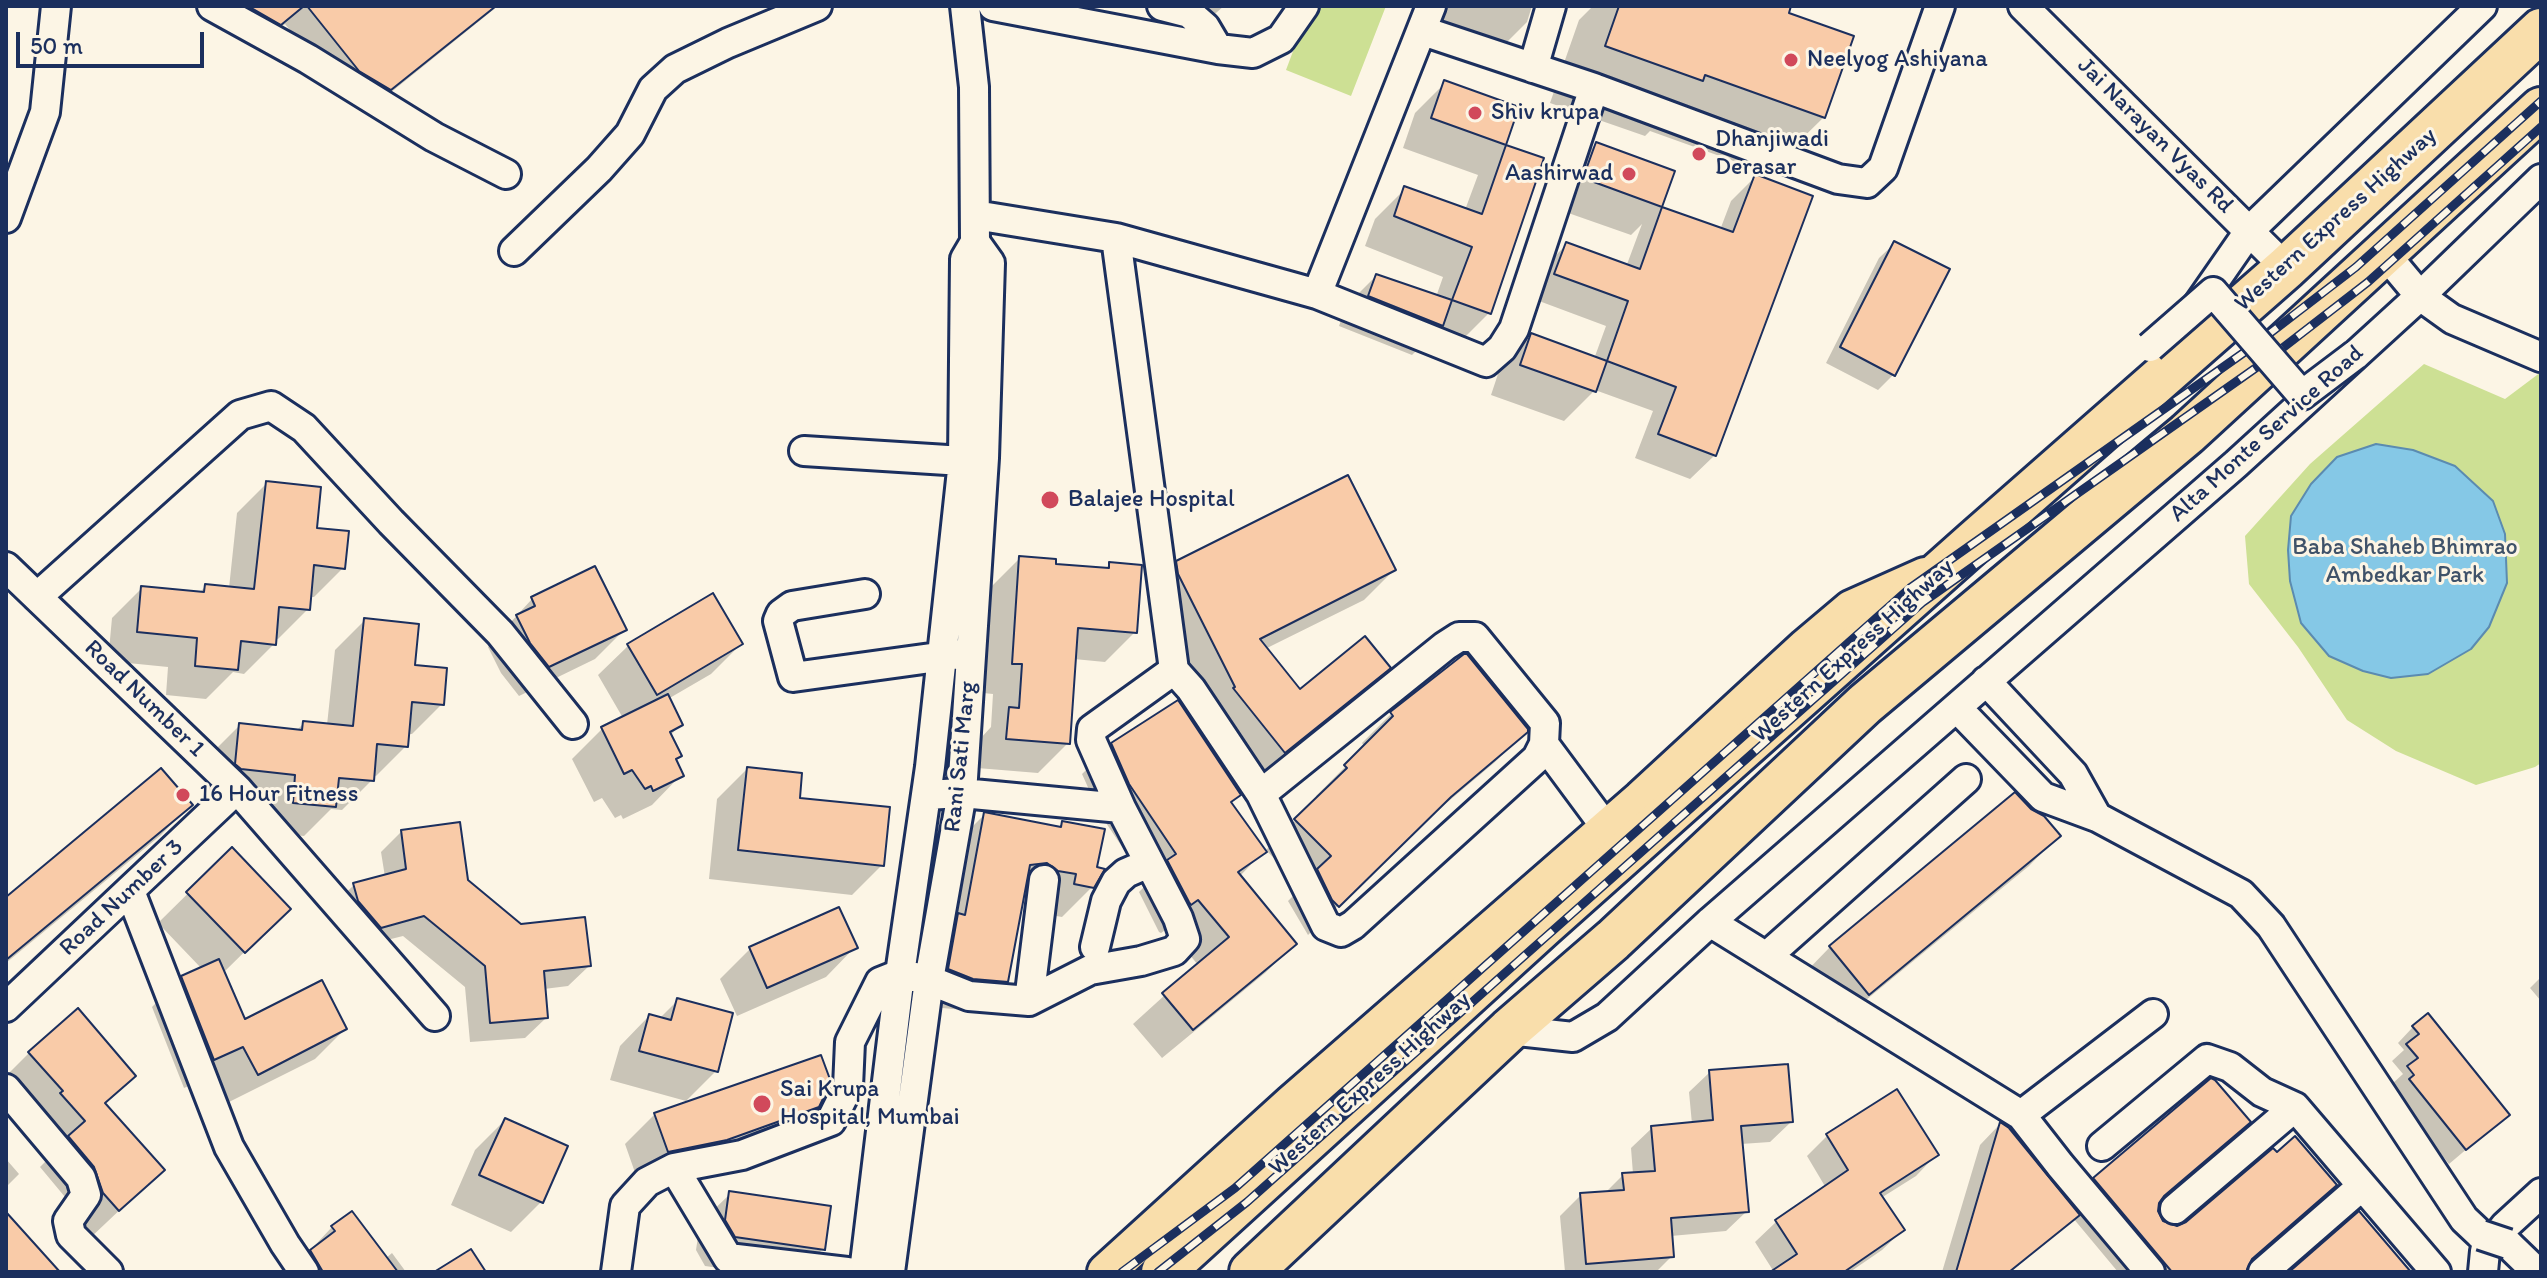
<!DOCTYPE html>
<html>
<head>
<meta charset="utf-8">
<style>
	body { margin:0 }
	#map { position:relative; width:2547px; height:1278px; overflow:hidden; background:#fcf5e5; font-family:Itim,sans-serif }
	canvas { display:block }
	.frame { position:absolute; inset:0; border:8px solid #1b2f5e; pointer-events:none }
	.scale { position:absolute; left:16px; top:32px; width:188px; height:36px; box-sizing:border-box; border:4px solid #1b2f5e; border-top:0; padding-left:10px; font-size:24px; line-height:28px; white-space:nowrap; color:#1b2f5e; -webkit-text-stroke:6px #fcf5e5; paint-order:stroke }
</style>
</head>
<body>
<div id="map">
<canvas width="2547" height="1278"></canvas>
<div class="frame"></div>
<div class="scale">50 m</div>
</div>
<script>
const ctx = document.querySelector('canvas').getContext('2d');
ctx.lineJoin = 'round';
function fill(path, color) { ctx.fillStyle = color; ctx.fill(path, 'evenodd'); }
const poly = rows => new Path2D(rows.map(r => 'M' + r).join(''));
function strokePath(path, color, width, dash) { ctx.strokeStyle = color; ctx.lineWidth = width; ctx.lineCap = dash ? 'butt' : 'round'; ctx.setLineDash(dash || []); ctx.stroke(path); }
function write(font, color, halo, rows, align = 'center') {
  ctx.font = font + ' Itim,sans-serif'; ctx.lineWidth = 6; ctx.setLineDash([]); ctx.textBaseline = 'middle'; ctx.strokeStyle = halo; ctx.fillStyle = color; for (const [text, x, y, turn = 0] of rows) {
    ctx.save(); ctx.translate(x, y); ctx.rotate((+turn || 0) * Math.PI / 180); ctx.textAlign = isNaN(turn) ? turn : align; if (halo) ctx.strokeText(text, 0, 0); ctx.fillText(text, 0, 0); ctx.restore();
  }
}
const green = poly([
	[1310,6,1386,6,1351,96,1286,70],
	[2424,364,2505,399,2541,372,2541,763,2535,767,2476,785,2396,751,2347,720,2298,647,2249,584,2245,536,2310,464]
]);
const water = poly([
	[2376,444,2413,450,2455,466,2493,501,2505,534,2507,583,2489,627,2471,649,2428,674,2391,678,2363,671,2329,656,2301,623,2290,581,2288,550,2291,516,2311,484,2337,457,2376,444]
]);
const shadow = poly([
	[211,6,498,6,369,110,339,91,285,24,259,44],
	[1172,6,1224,6,1180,44,1166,32],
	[1426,6,1532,6,1527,22,1497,52,1419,27],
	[1593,6,1789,6,1786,15,1824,117,1767,173,1650,131,1645,136,1550,103,1579,20],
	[1445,83,1517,108,1504,146,1541,159,1489,313,1459,343,1433,334,1412,355,1339,326,1346,306,1376,276,1436,297,1443,277,1365,246,1375,219,1405,189,1465,210,1478,175,1403,148,1415,113],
	[1596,144,1673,172,1660,208,1720,230,1731,201,1755,177,1715,455,1690,479,1635,458,1653,411,1595,390,1564,421,1491,395,1501,365,1531,336,1594,359,1606,326,1531,298,1542,269,1566,245,1626,267,1642,224,1631,235,1554,208,1567,174],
	[1895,243,1893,375,1878,390,1826,363,1879,258],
	[267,483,315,530,343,568,314,597,309,597,308,609,278,639,274,638,274,644,244,674,233,672,206,699,166,695,168,667,108,661,112,618,142,588,198,594,206,586,229,588,237,513],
	[1020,558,1054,566,1104,570,1110,564,1135,632,1105,662,1074,659,1068,743,1038,773,977,768,980,739,991,727,993,694,983,693,990,588],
	[1178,562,1394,570,1364,600,1265,649,1299,692,1388,668,1358,697,1254,781,1206,718,1149,605,1148,593],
	[594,568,625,629,595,659,519,696,501,673,488,647,532,599],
	[712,596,741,644,711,674,668,699,680,725,670,736,674,761,681,775,652,805,623,819,621,815,615,818,602,798,594,802,572,759,602,729,623,718,598,675,628,646],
	[365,620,413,666,442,704,412,734,407,734,406,746,376,776,372,775,372,780,342,810,331,809,304,836,264,832,266,804,211,798,206,794,210,755,240,725,296,731,304,723,327,725,335,650],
	[1465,656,1526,731,1495,762,1418,827,1308,935,1288,901,1302,887,1266,850,1318,798,1316,796,1365,747,1362,743,1391,714],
	[1112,745,1239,795,1230,804,1264,851,1239,877,1295,944,1265,973,1162,1058,1133,1024,1198,965,1168,928,1161,933,1159,932,1139,892,1147,884,1100,814,1082,774],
	[747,769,797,799,882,865,852,895,709,879,717,799],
	[190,805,161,835,6,963,6,899],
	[985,814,1058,828,1063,823,1092,887,1062,917,1045,914,1047,904,1022,896,1006,981,976,1011,942,1008,919,999,955,844],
	[402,831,521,926,589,966,568,986,544,989,546,1018,525,1038,470,1042,465,987,403,936,359,947,333,905,354,885,385,877,381,852],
	[2058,836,2029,866,1838,1023,1801,977,1830,947],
	[232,850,288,909,223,973,244,1022,345,1029,315,1059,227,1103,213,1075,184,1088,152,1007,182,977,202,969,158,923],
	[855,947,826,977,737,1016,720,979,750,949],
	[2541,977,2541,1001,2530,988],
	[678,1000,716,1071,686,1101,610,1080,620,1046,649,1016,659,1019],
	[2413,1027,2507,1115,2449,1164,2395,1096,2399,1091,2393,1083,2403,1074,2392,1061,2404,1050,2398,1043],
	[29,1053,134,1076,104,1105,162,1170,88,1240,73,1223,65,1197,40,1167,56,1151,6,1076],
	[1710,1072,1791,1122,1770,1142,1741,1144,1747,1211,1726,1231,1671,1236,1672,1256,1656,1272,1565,1272,1560,1216,1581,1195,1605,1193,1623,1175,1633,1174,1631,1148,1652,1128,1692,1124,1689,1092],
	[817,1106,787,1137,638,1181,625,1144,655,1114],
	[505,1120,541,1202,511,1232,451,1205,475,1150],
	[2248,1122,2219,1152,2157,1204,2156,1212,2161,1222,2177,1228,2334,1185,2245,1267,2246,1272,2118,1272,2073,1218,2011,1272,1942,1272,1980,1145,2000,1124,2069,1205,2095,1180],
	[1827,1136,1936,1155,1916,1176,1881,1198,1903,1230,1882,1250,1850,1272,1774,1272,1755,1242,1776,1222,1826,1188,1807,1156],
	[6,1159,19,1174,6,1187],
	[730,1194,823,1249,799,1272,748,1272,705,1266,696,1250,700,1223],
	[332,1227,385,1259,392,1253,406,1272,290,1272]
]);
const building = poly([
	[248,6,304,6,281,25,248,6],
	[307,6,496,6,391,90,359,71,307,6],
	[1619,6,1791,6,1789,13,1854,36,1825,118,1705,75,1703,81,1605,46,1619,6],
	[1444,80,1519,107,1506,145,1431,118,1444,80],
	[1596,142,1675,171,1662,207,1583,178,1596,142],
	[1506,145,1544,158,1491,314,1452,300,1472,247,1394,216,1404,186,1482,214,1506,145],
	[1755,174,1813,196,1716,456,1658,434,1676,387,1607,361,1628,301,1554,274,1566,242,1640,269,1662,207,1733,232,1755,174],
	[1894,241,1950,269,1895,376,1840,347,1894,241],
	[1376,274,1452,300,1443,326,1368,296,1376,274],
	[1531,333,1607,361,1596,392,1520,365,1531,333],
	[1348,475,1396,570,1260,639,1300,689,1365,636,1391,668,1285,753,1233,688,1235,687,1178,574,1176,561,1348,475],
	[266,481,321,487,317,528,349,531,345,569,314,565,310,610,279,607,276,645,241,641,238,670,195,666,197,638,137,632,141,586,204,592,205,584,254,589,266,481],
	[1019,556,1056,559,1056,564,1109,568,1109,562,1142,565,1137,633,1078,628,1070,744,1006,739,1009,707,1019,708,1022,664,1012,664,1019,556],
	[595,566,627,630,549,667,530,643,516,615,535,606,531,597,595,566],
	[713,593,743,644,657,695,627,644,713,593],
	[364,618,419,624,415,665,447,668,444,705,412,702,408,747,377,744,374,781,339,778,336,807,293,803,295,775,241,769,235,764,239,723,302,730,303,721,353,726,364,618],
	[1464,654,1467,654,1528,729,1528,732,1451,797,1339,907,1332,900,1317,869,1331,856,1294,819,1347,768,1344,765,1393,716,1390,712,1464,654],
	[668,694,683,725,670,732,682,756,676,759,684,776,653,791,651,786,645,789,632,770,624,774,601,727,668,694],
	[1178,700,1241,795,1231,802,1267,852,1238,872,1297,944,1193,1030,1162,993,1229,937,1198,900,1191,905,1189,902,1167,860,1176,854,1129,784,1111,743,1178,700],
	[747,767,802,773,800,798,890,807,884,866,738,850,747,767],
	[161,768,193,805,6,960,6,897,161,768],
	[2015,792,2031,809,2044,816,2061,836,1869,995,1829,946,2015,792],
	[984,812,1061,827,1062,821,1105,829,1097,867,1105,869,1094,888,1074,884,1076,874,1058,871,1047,863,1030,865,1008,982,973,979,948,969,958,913,965,915,984,812],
	[460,822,468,880,521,924,585,917,591,966,544,971,548,1018,490,1023,485,966,424,916,381,928,358,901,353,883,406,869,401,830,460,822],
	[232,847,291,909,245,953,186,892,232,847],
	[839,907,858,948,767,988,749,947,839,907],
	[219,959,245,1019,322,980,347,1029,258,1075,243,1047,214,1060,181,976,219,959],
	[677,998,733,1013,718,1072,639,1051,649,1014,671,1020,677,998],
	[78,1008,136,1076,105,1103,165,1170,119,1211,103,1193,94,1167,68,1136,85,1121,60,1093,63,1091,28,1052,78,1008],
	[2428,1013,2510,1115,2466,1150,2409,1079,2414,1075,2407,1066,2418,1058,2406,1044,2419,1034,2412,1026,2428,1013],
	[821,1055,831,1082,819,1107,727,1140,668,1152,654,1113,821,1055],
	[1788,1064,1793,1122,1741,1126,1749,1212,1671,1218,1674,1257,1586,1264,1580,1193,1624,1190,1622,1173,1655,1171,1651,1126,1713,1120,1709,1070,1788,1064],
	[2211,1078,2215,1080,2251,1122,2164,1196,2159,1203,2158,1211,2163,1221,2177,1226,2186,1222,2273,1148,2277,1152,2295,1136,2337,1185,2252,1259,2246,1272,2172,1272,2093,1178,2211,1078],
	[1897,1089,1939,1155,1880,1193,1905,1230,1844,1272,1770,1272,1797,1254,1775,1220,1848,1170,1826,1134,1897,1089],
	[505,1118,568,1146,543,1203,479,1175,505,1118],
	[2000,1122,2009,1128,2080,1215,2009,1272,1956,1272,2000,1122],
	[729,1191,831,1206,825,1250,735,1237,725,1220,729,1191],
	[352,1211,398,1272,323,1272,310,1250,335,1231,331,1226,352,1211],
	[2359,1211,2411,1272,2289,1272,2359,1211],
	[6,1212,60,1272,6,1272,6,1212],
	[471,1249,486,1272,434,1272,471,1249]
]);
const minor = poly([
	[212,6,308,59,434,137,506,174],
	[993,6,1218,49,1253,53,1281,39,1304,6],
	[1162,6,1189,13,1205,27,1218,49],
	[2023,6,2286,268],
	[1423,31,1594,88,1838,179,1867,183,1883,168,1940,6],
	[1533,68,1551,6],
	[975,215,1116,238,1317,294,1486,362,1502,348,1514,329,1594,88],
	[6,218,45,112,56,6],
	[1116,238,1174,670],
	[514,251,599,169,630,134,653,89,675,69,728,43,817,6],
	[2385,254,2420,296,2452,319,2541,357],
	[1317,294,1431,6],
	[2198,305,2250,230,2482,6],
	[804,451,963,461,979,459],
	[6,567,237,789,435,1016],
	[865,594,792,606,781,614,778,621,793,677,960,654],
	[37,597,240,415,271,406,304,428,391,522,500,633,573,724],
	[1986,681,2073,774,2097,817],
	[1957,708,2043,797,2097,817,2241,894,2271,926,2464,1219,2481,1235],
	[1544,744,1607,829],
	[1121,808,1091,740,1092,729,1174,670,1191,689,1261,794,1445,646,1459,637,1475,637,1545,723,1544,744,1537,758,1353,925,1341,932,1326,926,1261,794],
	[130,891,229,1147,285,1244,304,1272],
	[1710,922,2021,1115,2060,1165,2150,1272],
	[1095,947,1106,901,1116,882,1126,873,1149,863],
	[1766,957,1966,779],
	[1029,1001,1044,880],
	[6,1007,237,789],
	[1509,1030,1573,1037,1607,1017,1710,922,2236,464,2420,296,2541,179],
	[6,1089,81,1178,86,1195,68,1221,71,1235,108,1272],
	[2021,1115,2153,1014],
	[2102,1146,2207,1059,2230,1067,2262,1092,2295,1107,2436,1272],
	[674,1168,728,1258,847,1272],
	[2175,1209,2295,1107],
	[2508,1244,2537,1272],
	[616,1272,625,1206,647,1182,674,1168,742,1155,831,1121,848,1087,850,1042,880,982,900,974,929,980,969,996,1029,1001,1090,970,1141,961,1174,951,1185,939,1178,918,1121,808,962,793,926,795],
	[864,1272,900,974,930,767,963,461,965,259,975,242,974,87,965,6],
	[890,1272,929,980,962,793,984,458,990,263,975,242],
	[2263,1272,2362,1186],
	[2483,1272,2485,1251,2505,1226,2541,1193]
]);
const major = poly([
	[1106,1272,1292,1103,1641,799,1806,647,1851,609,1925,576]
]);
const highway = poly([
	[1163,1272,1543,926,1974,542,2286,268,2541,30],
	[1251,1272,1509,1030,1613,940,1865,704,2187,434,2541,109]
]);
const rail = poly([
	[1122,1272,1235,1188,1910,588,2256,344,2356,267,2541,101],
	[1158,1272,1247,1202,1923,602,2267,360,2368,282,2541,127]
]);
const minorBridge = poly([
	[2150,347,2213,292,2302,395,2355,355],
	[2481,1235,2508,1244]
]);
const markers = [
	[1791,60,8,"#d1495b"],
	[1475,113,8,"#d1495b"],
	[1699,154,8,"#d1495b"],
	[1629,174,8,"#d1495b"],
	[1050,500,10,"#d1495b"],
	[183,795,8,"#d1495b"],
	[762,1104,10,"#d1495b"]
];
const poiNames = [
	["Neelyog Ashiyana",1807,60],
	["Shiv krupa",1491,113],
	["Dhanjiwadi",1715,140],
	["Derasar",1715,168],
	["Aashirwad",1613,174,"right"],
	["Balajee Hospital",1068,500],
	["16 Hour Fitness",199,795],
	["Sai Krupa",780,1090],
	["Hospital, Mumbai",780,1118]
];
const streetNames = [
	["Jai Narayan Vyas Rd",2155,136,45],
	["Western Express Highway",2336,220,-42],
	["Alta Monte Service Road",2267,434,-42],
	["Western Express Highway",1853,651,-42],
	["Road Number 1",144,699,44],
	["Rani Sati Marg",961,757,-84],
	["Road Number 3",122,898,-43],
	["Western Express Highway",1370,1084,-42]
];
const parkNames = [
	["Baba Shaheb Bhimrao",2405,548],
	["Ambedkar Park",2405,576]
];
fill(green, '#cde094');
fill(water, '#85c8e6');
strokePath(water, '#5b8bb0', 2);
fill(shadow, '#0003');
fill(building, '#f9cba8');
strokePath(building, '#1b2f5e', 2);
strokePath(minor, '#1b2f5e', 34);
strokePath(major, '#1b2f5e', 42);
strokePath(highway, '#1b2f5e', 48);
strokePath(minor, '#fcf5e5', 28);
strokePath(major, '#f9deab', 36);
strokePath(highway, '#f9deab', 42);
strokePath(rail, '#1b2f5e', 9);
strokePath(rail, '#fcf5e5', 6, [18]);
strokePath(minorBridge, '#1b2f5e', 34, []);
strokePath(minorBridge, '#fcf5e5', 28);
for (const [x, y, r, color] of markers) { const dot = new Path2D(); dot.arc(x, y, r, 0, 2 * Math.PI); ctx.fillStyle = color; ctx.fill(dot); strokePath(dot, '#fcf5e5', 3); }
write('24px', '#1b2f5e', '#fcf5e5', poiNames, 'left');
write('24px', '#1b2f5e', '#fcf5e5', streetNames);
write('24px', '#3f5269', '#fcf5e5', parkNames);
</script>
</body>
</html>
